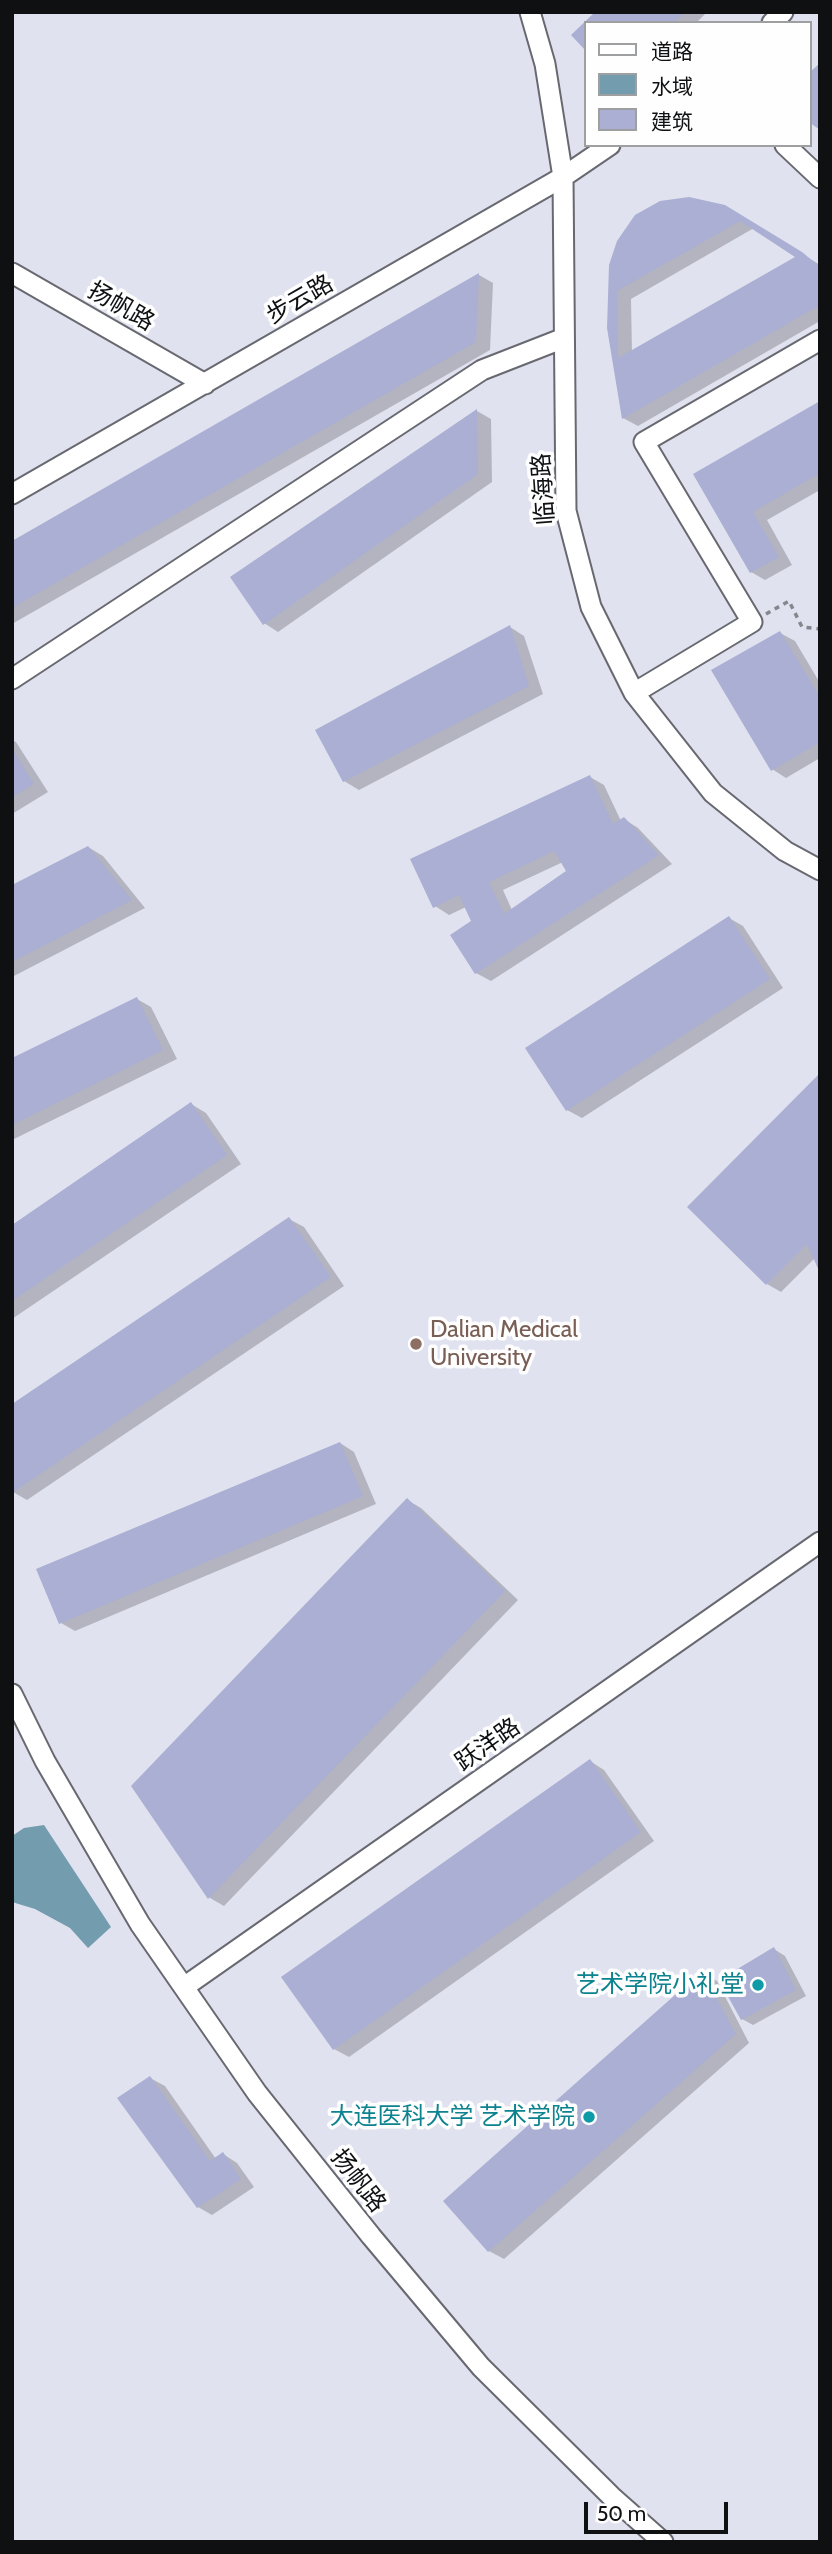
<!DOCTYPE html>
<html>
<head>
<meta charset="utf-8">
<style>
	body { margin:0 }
	#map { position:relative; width:832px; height:2554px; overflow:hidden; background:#eff0f8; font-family:Cabin,"Noto Sans SC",sans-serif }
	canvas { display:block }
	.frame { position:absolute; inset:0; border:14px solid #0f1012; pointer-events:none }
	.legend { position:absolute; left:584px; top:21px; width:228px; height:126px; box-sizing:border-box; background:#fefefe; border:2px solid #9e9fa0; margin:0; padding:9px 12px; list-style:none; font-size:21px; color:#0f1012 }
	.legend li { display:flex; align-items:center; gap:14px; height:35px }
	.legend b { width:35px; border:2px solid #9e9fa0 }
	.scale { position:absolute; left:584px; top:2502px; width:144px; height:32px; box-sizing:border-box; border:4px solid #0f1012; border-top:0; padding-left:9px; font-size:21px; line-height:24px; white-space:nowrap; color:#0f1012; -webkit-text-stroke:5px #fefefe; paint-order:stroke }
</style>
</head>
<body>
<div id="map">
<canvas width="832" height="2554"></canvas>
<div class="frame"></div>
<ul class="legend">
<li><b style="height:9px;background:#fff"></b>道路</li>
<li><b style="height:19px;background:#739cae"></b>水域</li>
<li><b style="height:19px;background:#aaafd3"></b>建筑</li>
</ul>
<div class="scale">50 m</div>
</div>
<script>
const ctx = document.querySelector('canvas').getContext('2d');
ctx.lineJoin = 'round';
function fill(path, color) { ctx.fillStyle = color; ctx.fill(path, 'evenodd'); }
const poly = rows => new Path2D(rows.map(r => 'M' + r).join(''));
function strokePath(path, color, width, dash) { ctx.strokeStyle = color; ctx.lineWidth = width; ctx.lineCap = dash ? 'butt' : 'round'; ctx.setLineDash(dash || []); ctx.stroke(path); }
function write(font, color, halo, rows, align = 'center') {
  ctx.font = font + ' Cabin,"Noto Sans SC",sans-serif'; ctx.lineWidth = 7; ctx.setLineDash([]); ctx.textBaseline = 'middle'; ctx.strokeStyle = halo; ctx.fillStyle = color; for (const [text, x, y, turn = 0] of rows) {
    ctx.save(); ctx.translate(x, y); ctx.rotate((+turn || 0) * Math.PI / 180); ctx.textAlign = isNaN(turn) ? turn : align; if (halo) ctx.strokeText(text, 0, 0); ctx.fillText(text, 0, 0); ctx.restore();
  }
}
const built = poly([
	[12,12,820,12,820,2542,12,2542],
	[585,23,809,23,809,145,585,145]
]);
const water = poly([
	[44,1825,111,1927,88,1948,70,1928,35,1909,12,1902,12,1836,24,1828]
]);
const shadow = poly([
	[597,12,707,12,696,23,586,23],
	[740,215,820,265,820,321,638,426,623,418,609,328,611,266],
	[754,228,798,257,632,352,631,299],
	[479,275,493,283,490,350,12,624,12,543],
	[820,403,820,490,767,520,792,565,765,580,751,572,696,474],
	[477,411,491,419,492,482,278,632,264,623,233,578],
	[510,627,524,636,543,694,359,790,344,781],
	[780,633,795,641,820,683,820,758,786,778,772,769],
	[12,740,16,742,48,792,12,814],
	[590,777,604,785,621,821,624,819,638,828,672,864,491,981,476,973,473,922,466,907,449,915,435,906],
	[563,862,569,871,512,910,503,890],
	[88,847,103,856,145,908,12,977,12,887],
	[729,918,743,926,783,988,582,1118,567,1110],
	[137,999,151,1007,177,1059,12,1140,12,1060],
	[820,1076,815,1258,781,1292,767,1284],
	[191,1104,206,1113,241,1164,12,1319,12,1227],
	[289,1219,304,1227,344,1286,27,1500,13,1492],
	[340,1443,354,1452,376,1504,75,1631,61,1623],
	[407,1500,421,1508,518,1600,224,1906,210,1898,133,1787],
	[590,1761,604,1770,654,1841,349,2057,334,2049],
	[774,1949,785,1956,806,1996,753,2025,742,2019],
	[702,1973,717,1981,749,2043,504,2259,489,2251,445,2201],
	[150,2078,165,2086,216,2159,223,2154,237,2163,254,2187,212,2215,198,2207]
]);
const building = poly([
	[595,12,684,12,674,23,585,23,585,50,571,35],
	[820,63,820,130,809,122,809,112,812,109,809,106,809,73],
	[689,197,725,205,802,252,820,267,820,305,622,419,607,328,609,265,617,241,635,215,660,201],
	[740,221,795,257,618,358,617,291],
	[479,273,476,342,12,608,12,541],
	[820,401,820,473,753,512,779,557,750,573,693,474],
	[477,409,478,474,263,625,230,577],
	[510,625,529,686,343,782,315,730],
	[780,631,820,697,820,742,771,771,711,670],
	[12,749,34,784,12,797],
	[590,775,613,824,624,817,659,855,475,974,450,935,471,921,459,895,433,908,410,859],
	[554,851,566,871,504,914,489,882],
	[88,846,132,900,12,962,12,885],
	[729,916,770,979,566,1111,525,1048],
	[137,997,163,1050,12,1125,12,1058],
	[820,1073,820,1273,807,1244,766,1285,687,1207],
	[191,1102,227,1155,12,1301,12,1225],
	[289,1217,331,1277,12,1493,12,1404],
	[340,1442,363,1496,59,1624,36,1569],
	[407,1498,505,1591,208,1899,131,1786],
	[590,1759,641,1832,333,2050,281,1977],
	[774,1947,796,1990,741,2020,719,1980],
	[702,1971,736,2034,488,2252,443,2201],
	[150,2076,210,2161,223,2152,241,2179,197,2208,117,2098]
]);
const path = poly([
	[766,614,789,601,802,627,820,629]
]);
const minor = poly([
	[530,12,545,64,563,177,566,511,591,607,634,693,713,793,785,851,820,870],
	[772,23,783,12],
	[785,145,820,178],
	[12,273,205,384],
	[12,494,563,177,610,145],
	[12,679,482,370,564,338],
	[634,693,752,622,644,442,820,340],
	[12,1694,45,1761,140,1924,257,2093,371,2236,481,2367,611,2496,663,2542],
	[184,1987,820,1542]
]);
const markers = [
	[416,1344,7,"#8d6e63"],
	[758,1985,7,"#0f9aa8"],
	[589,2117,7,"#0f9aa8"]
];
const streetNames = [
	["步云路",300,300,-30],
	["扬帆路",121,307,30],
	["临海路",544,489,-94],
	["跃洋路",488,1745,-35],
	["扬帆路",358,2181,52]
];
const educationNames = [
	["Dalian Medical",430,1330],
	["University",430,1358]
];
const cultureNames = [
	["艺术学院小礼堂",744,1985],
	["大连医科大学 艺术学院",575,2117]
];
fill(built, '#e0e2f0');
fill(water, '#739cae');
fill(shadow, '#0003');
fill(building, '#aaafd3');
strokePath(minor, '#686970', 23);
strokePath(path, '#86878d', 3.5, [5, 5]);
strokePath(minor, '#fff', 19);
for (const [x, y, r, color] of markers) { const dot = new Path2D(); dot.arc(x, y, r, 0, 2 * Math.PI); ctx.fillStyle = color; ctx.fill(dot); strokePath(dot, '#fefefe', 2.5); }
write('24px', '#0f1012', '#fefefe', streetNames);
write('24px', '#785e54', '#fefefe', educationNames, 'left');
write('24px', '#0d838f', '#fefefe', cultureNames, 'right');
</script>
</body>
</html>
